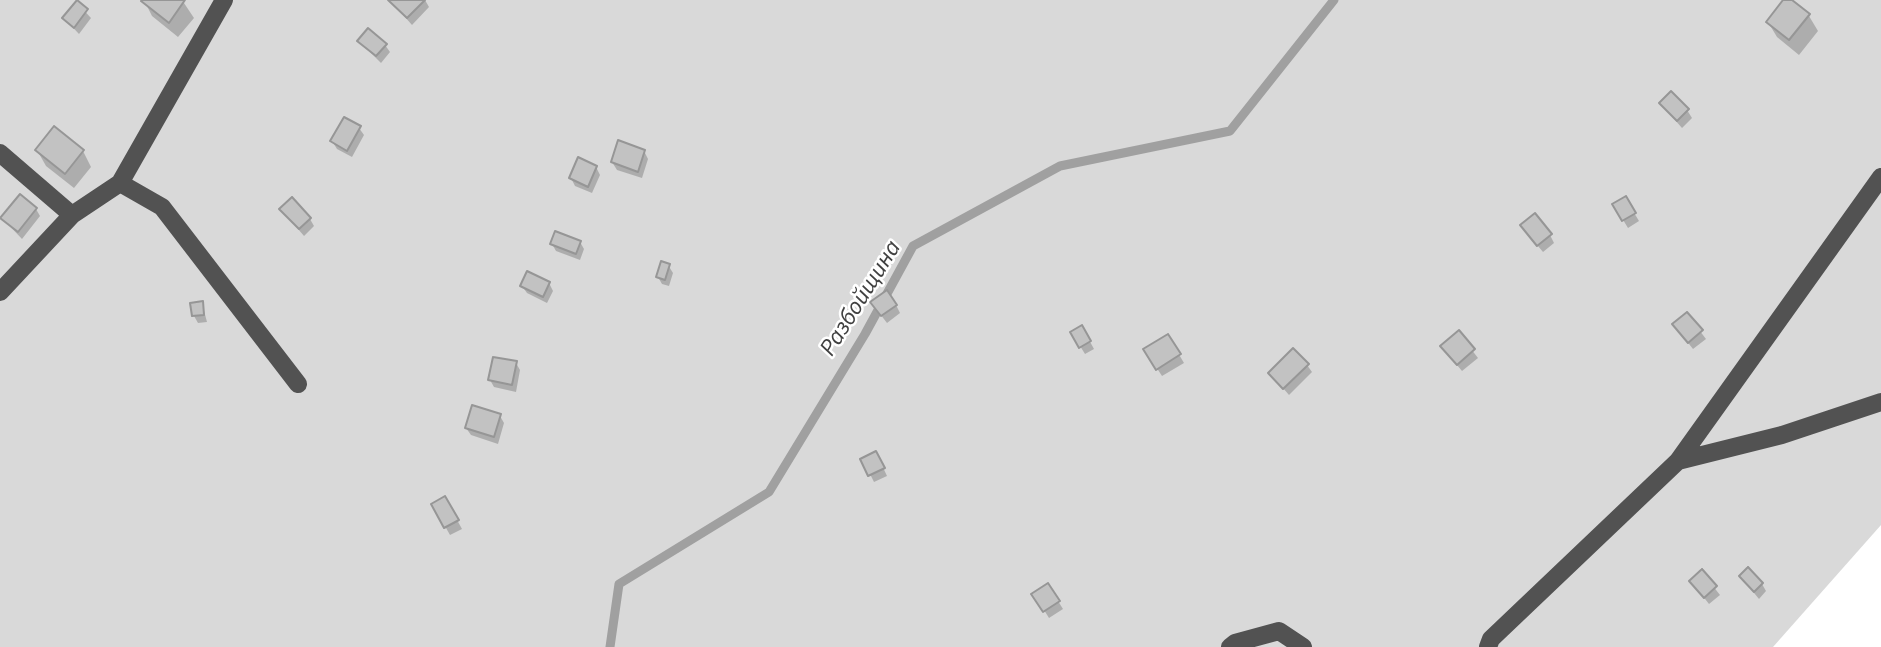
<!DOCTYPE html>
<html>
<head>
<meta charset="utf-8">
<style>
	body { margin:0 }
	canvas { display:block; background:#fff }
</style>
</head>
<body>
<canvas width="1881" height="647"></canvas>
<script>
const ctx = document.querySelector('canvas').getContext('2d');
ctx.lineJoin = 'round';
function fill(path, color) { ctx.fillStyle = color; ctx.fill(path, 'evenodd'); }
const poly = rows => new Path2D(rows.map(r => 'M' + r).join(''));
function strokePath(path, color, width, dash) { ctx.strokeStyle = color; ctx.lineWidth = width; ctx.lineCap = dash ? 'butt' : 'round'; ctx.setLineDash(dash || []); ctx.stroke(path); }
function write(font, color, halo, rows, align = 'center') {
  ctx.font = font + ' "Source Sans 3",sans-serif'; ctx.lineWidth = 5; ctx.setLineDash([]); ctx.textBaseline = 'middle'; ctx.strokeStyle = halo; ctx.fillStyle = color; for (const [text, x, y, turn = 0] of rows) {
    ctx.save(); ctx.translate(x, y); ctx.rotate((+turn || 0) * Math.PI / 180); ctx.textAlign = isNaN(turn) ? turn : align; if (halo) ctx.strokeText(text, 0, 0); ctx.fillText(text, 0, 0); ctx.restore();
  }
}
const green = poly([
	[0,0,1881,0,1881,525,1773,647,0,647]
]);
const shadow = poly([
	[144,0,182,0,194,18,178,37,152,16],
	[390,0,425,0,429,7,412,25],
	[1786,0,1809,16,1818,31,1799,55,1777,37,1768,22],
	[77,3,91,18,79,34,64,18],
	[359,41,385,45,390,52,381,63],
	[1661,104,1687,110,1692,118,1682,128],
	[359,128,364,135,352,157,337,149,332,141],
	[37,150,83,151,91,167,74,188,46,166],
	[644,151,648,159,642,178,617,170,612,162],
	[596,167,600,175,592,193,575,186,571,178],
	[1625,198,1639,221,1628,228,1614,205],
	[36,209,40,216,22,239,2,218],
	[281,209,310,219,314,226,304,236],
	[1527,233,1550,235,1554,243,1543,252],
	[580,242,584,249,580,260,556,251,552,244],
	[668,265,673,273,669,286,662,284,658,277],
	[549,283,553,291,547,303,527,293,522,286],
	[202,303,207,322,198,323,194,316],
	[896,305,900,313,887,323,877,310],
	[1687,314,1706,339,1693,349,1674,325],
	[1082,327,1094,349,1085,354,1072,333],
	[1458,332,1478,358,1462,371,1447,353],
	[1168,336,1184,363,1162,376,1145,350],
	[516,363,520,370,516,392,494,387,490,380],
	[1307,365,1312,372,1289,395,1270,373],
	[500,416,504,423,498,444,471,435,466,428],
	[863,460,880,461,887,476,874,482],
	[445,498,462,529,450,535,433,505],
	[1702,572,1720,595,1709,604,1691,581],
	[1741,577,1762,584,1766,591,1759,599],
	[1048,585,1063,609,1049,618,1034,594]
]);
const stream = poly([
	[610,647,619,584,769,492,865,334,913,246,1060,166,1230,131,1334,0]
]);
const building = poly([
	[77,0,88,9,74,28,62,18,77,0],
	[185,0,169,23,141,1,142,0,185,0],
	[388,0,425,0,407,18,388,0],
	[1783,0,1792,0,1810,14,1789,40,1766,22,1783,0],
	[368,28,387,44,376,56,357,41,368,28],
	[1671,91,1689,109,1677,121,1659,103,1671,91],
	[344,117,361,126,347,151,330,141,344,117],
	[54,126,84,150,65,174,35,150,54,126],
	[618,140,645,150,638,172,611,162,618,140],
	[578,157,597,166,588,187,569,178,578,157],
	[20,194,37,208,18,232,0,218,20,194],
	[1626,196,1636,213,1622,221,1612,204,1626,196],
	[292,197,311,218,299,229,279,209,292,197],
	[1535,213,1552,234,1537,246,1520,225,1535,213],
	[555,231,581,241,576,254,550,244,555,231],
	[661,261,670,264,665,280,656,277,661,261],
	[527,271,550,282,543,297,520,286,527,271],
	[887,290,897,305,881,316,870,302,887,290],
	[203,301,204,315,192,316,190,303,203,301],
	[1687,312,1703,330,1688,343,1672,324,1687,312],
	[1082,325,1091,341,1079,348,1070,332,1082,325],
	[1459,330,1475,349,1457,365,1440,346,1459,330],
	[1168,334,1181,354,1156,370,1143,349,1168,334],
	[1293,348,1309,364,1283,389,1268,373,1293,348],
	[493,357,517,361,512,385,488,380,493,357],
	[472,405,501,414,494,437,465,428,472,405],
	[876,451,885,468,868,476,860,459,876,451],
	[445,496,459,520,444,528,431,504,445,496],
	[1748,567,1763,583,1754,592,1739,576,1748,567],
	[1702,569,1717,586,1704,598,1689,581,1702,569],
	[1048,583,1060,601,1043,612,1031,594,1048,583]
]);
const minor = poly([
	[0,153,72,215],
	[120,183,162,207,298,384],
	[0,292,72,215,120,183,224,0],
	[1678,461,1782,435,1881,402],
	[1230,647,1235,643,1279,631,1303,647],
	[1488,647,1491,639,1678,461,1881,177]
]);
const waterNames = [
	["Разбойщина",862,299,-58]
];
fill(green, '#d9d9d9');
fill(shadow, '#0003');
strokePath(stream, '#a0a0a0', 9);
fill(building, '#c2c2c2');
strokePath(building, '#969696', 2);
strokePath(minor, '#525252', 18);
write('italic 24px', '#414141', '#fff', waterNames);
</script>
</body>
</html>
